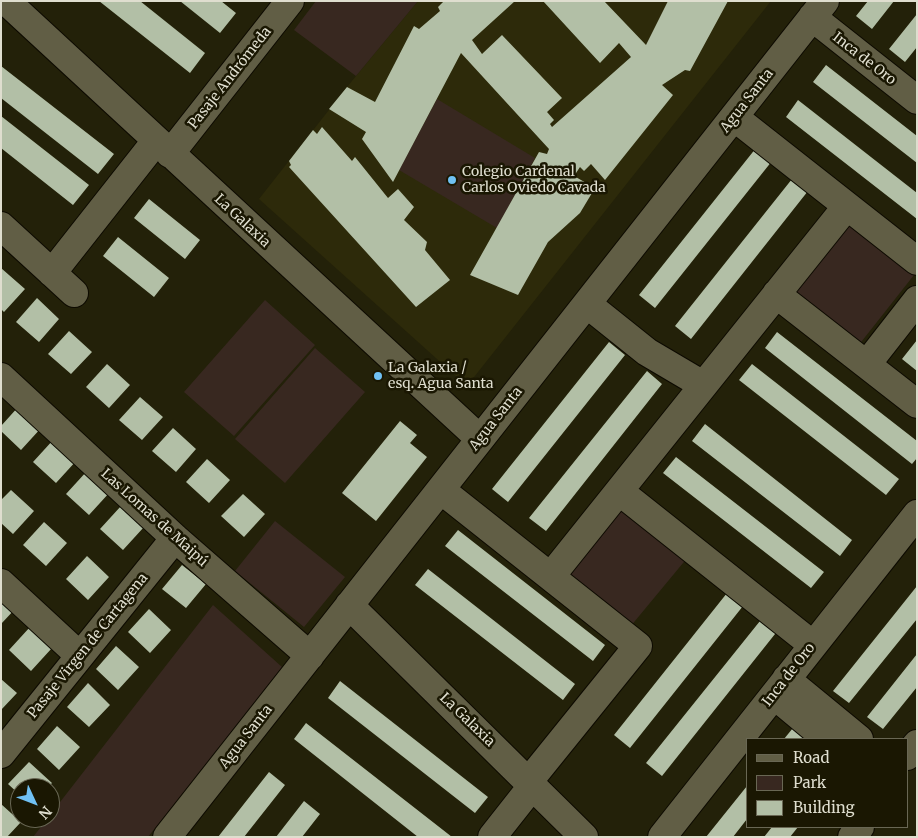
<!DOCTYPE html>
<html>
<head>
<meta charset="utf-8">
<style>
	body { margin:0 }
	#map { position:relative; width:918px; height:838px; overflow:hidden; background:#232109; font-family:Merriweather,serif }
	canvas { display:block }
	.frame { position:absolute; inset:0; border:2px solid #dfdecf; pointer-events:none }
	.legend { position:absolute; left:746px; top:738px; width:162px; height:90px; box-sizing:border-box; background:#1a1702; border:1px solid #696754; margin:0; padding:6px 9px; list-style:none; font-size:15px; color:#dfdecf }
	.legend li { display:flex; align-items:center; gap:10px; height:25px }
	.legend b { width:25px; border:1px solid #696754 }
	.north { position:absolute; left:10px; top:778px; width:50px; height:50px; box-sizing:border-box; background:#1a1702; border:1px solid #696754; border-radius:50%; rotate:133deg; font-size:14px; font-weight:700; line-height:20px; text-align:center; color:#dfdecf }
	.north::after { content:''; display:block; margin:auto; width:18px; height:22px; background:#70c1f4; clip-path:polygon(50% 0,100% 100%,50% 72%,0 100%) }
</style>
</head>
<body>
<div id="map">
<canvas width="918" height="838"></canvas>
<div class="frame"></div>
<ul class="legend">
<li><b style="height:6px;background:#615e45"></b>Road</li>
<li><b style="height:14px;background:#382820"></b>Park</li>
<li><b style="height:14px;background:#b2bfa6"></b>Building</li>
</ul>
<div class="north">N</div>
</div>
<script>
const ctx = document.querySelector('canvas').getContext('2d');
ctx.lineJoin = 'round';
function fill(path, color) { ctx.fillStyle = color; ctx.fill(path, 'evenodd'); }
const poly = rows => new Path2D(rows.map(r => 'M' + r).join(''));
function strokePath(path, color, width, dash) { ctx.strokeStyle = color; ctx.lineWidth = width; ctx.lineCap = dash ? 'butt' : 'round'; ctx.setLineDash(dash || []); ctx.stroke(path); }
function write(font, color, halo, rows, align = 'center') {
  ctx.font = font + ' Merriweather,serif'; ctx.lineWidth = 5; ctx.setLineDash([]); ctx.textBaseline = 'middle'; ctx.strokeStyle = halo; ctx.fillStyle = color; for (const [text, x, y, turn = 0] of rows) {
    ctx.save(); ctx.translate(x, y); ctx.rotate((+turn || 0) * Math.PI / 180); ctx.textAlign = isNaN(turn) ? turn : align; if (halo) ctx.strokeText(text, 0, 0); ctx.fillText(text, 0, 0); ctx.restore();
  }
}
const built = poly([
	[418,1,771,1,467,386,259,199,347,87]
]);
const green = poly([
	[316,1,418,1,356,76,294,30],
	[437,99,535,158,497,228,399,170],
	[845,221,914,275,858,346,789,292],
	[265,300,315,345,234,436,184,392],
	[315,348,365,392,285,483,235,439],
	[621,502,688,557,630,627,563,573],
	[275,521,345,577,304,627,235,571],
	[213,605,282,667,148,837,33,837,48,818,50,818,50,815]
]);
const building = poly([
	[99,1,140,1,205,53,190,73],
	[180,1,221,1,236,13,220,33],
	[444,1,515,1,472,40,482,54,502,35,562,98,547,112,554,120,550,124,552,127,631,57,619,43,600,63,543,1,604,1,646,45,668,1,728,1,690,71,685,70,662,85,673,95,605,180,591,164,584,171,580,167,574,176,595,188,580,213,548,242,518,295,470,275,539,152,547,154,549,149,461,53,393,182,362,139,366,132,329,109,347,87,375,102,414,26,419,29,440,11,438,7],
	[868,1,894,1,872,29,856,16],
	[917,14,917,47,905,62,889,49],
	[826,65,917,136,917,163,813,82],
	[1,66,114,154,98,174,1,98],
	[798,100,917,193,917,219,786,117],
	[1,116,89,185,73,205,1,148],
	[322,127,352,161,355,157,388,198,398,189,414,207,404,220,427,242,425,250,450,280,416,307,289,167,291,165,289,161,313,130,317,134],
	[756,148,772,161,655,308,639,295],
	[792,179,808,191,691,339,675,326],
	[149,199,200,240,185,259,134,218],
	[118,237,169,278,154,297,103,256],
	[1,268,25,289,4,312,1,309],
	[37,298,59,319,39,342,16,322],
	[69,331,92,352,71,374,48,354],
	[777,332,917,441,917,458,912,464,765,348],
	[917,340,917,371,902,359],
	[609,342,625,355,508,502,492,489],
	[107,364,130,385,109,408,86,387],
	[752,364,899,479,886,495,739,380],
	[647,371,662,384,546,531,529,518],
	[140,397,163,417,142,440,119,420],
	[19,406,42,427,21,450,1,431,1,426],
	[400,421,417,435,410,443,427,457,376,521,342,493],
	[705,424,852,540,840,556,692,441],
	[173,428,196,449,176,472,152,451],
	[54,439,77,460,56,483,33,462],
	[676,457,824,572,811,588,663,473],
	[207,459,230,480,209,503,186,482],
	[87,471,110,492,89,515,66,494],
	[11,490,34,511,13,534,1,523,1,500],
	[243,494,265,514,244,537,221,516],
	[121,506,144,527,123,550,100,529],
	[44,522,67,543,46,566,23,545],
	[458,530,605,645,593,661,445,546],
	[87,556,109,577,88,600,66,579],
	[182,565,206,584,186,608,162,589],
	[428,569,575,684,563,700,415,585],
	[917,586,917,619,849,703,833,691],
	[731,588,747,601,630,748,614,735],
	[1,595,16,608,1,624],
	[149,609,171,630,150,653,128,632],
	[764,616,779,629,662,776,646,763],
	[30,627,52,648,31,671,9,650],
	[116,646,139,667,118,690,96,669],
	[917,654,917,687,883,729,867,717],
	[1,679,17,693,1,710],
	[340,681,488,797,475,813,328,698],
	[88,683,110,705,89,727,67,707],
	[306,723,452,837,418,837,294,739],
	[797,723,810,739,784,739],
	[57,726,80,747,59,770,37,749],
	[29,762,52,783,47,788,20,788,20,795,8,784],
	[269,772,285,785,244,837,218,837],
	[747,786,747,819,733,837,706,837],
	[304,801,320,814,302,837,276,837],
	[1,804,21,822,7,837,1,837],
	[772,827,798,827,790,837,764,837]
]);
const minor = poly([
	[6,1,480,439],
	[812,17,917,100],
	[734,117,917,261],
	[170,154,290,1],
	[1,226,74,293],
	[52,273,156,141],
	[776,294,917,404],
	[587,304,647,352,703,385],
	[867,364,917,300],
	[1,377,175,538,310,656],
	[441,490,638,646,529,781],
	[619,491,813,645],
	[551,576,847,206],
	[1,583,80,656],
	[349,605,584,837],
	[786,679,859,739],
	[774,695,827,739],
	[1,754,175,538],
	[907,756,917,744],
	[167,837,825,1],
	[492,837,533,785],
	[662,837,917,514],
	[852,837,860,827]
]);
const markers = [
	[452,180,5,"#70c1f4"],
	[378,376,5,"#70c1f4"]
];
const streetNames = [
	["Inca de Oro",864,59,38],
	["Pasaje Andrómeda",230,78,-52],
	["Agua Santa",747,101,-52],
	["La Galaxia",242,221,43],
	["Agua Santa",496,419,-52],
	["Las Lomas de Maipú",154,518,42],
	["Pasaje Virgen de Cartagena",88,646,-51],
	["Inca de Oro",789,675,-52],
	["La Galaxia",467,720,44],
	["Agua Santa",246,737,-52]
];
const poiNames = [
	["Colegio Cardenal",462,172],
	["Carlos Oviedo Cavada",462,188],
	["La Galaxia /",388,368],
	["esq. Agua Santa",388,384]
];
fill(built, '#2d2a0a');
fill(green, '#382820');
fill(building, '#b2bfa6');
strokePath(minor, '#0d0a00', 30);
strokePath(minor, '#615e45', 28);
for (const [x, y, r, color] of markers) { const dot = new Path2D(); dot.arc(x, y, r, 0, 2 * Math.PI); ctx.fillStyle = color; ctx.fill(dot); strokePath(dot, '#1a1702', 2); }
write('14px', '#dfdecf', '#1a1702', streetNames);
write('14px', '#dfdecf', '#1a1702', poiNames, 'left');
</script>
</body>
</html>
